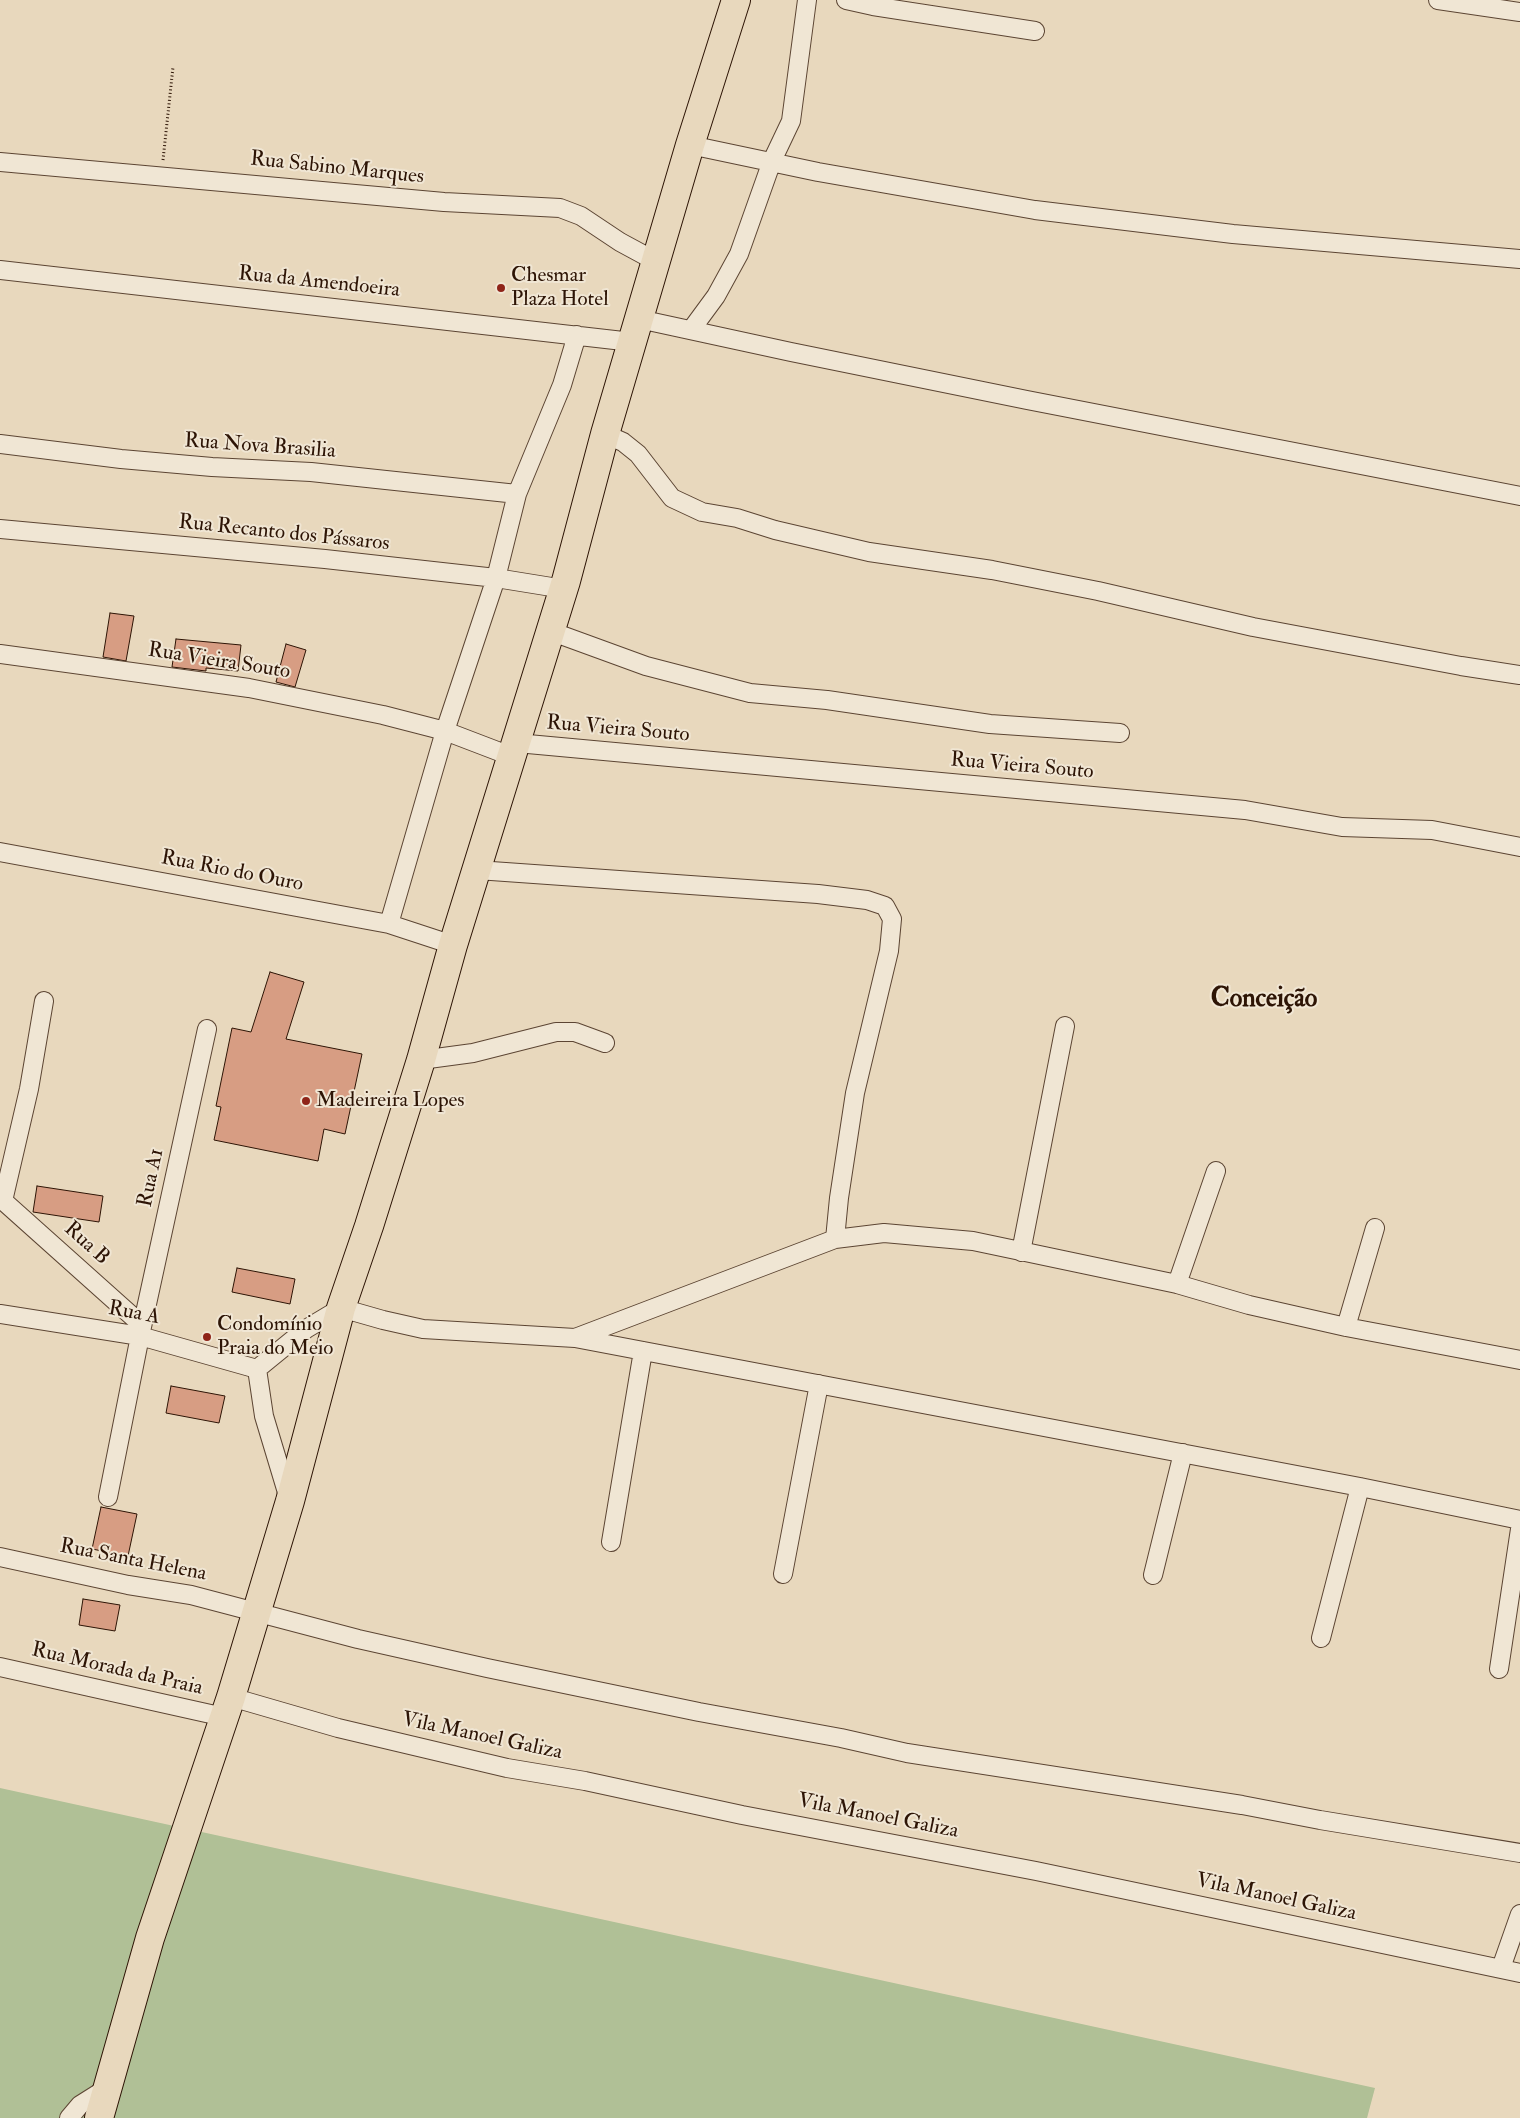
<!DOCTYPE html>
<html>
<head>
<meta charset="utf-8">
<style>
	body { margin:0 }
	canvas { display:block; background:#e8d8bd }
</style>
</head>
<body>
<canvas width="1520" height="2118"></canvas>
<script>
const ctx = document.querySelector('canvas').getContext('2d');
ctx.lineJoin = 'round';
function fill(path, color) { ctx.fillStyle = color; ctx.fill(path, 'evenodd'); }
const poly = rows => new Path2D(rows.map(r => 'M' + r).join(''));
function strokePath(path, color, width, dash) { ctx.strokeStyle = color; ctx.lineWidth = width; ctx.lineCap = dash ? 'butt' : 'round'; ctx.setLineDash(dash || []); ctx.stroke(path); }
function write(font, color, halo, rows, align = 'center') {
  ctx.font = font + ' "IM FELL Double Pica",serif'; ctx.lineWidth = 4; ctx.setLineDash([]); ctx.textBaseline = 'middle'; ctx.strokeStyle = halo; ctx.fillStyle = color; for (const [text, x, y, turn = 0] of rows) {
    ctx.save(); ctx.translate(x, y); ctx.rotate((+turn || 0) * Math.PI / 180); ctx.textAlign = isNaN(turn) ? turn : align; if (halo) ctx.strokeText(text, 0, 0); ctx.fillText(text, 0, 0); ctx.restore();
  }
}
const green = poly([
	[0,1788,1375,2088,1367,2118,0,2118]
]);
const building = poly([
	[110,613,134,616,126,661,103,657,110,613],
	[176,639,241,645,238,671,206,668,206,671,172,667,176,639],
	[286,644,306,650,295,687,276,682,286,644],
	[270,972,304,982,286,1039,362,1054,345,1134,324,1129,318,1161,214,1140,221,1107,216,1106,232,1028,251,1032,270,972],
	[37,1186,103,1196,99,1222,33,1212,37,1186],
	[237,1268,295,1279,290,1304,232,1292,237,1268],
	[171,1386,225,1396,219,1423,166,1413,171,1386],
	[101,1507,137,1514,128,1556,92,1549,101,1507],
	[83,1599,120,1605,115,1631,79,1625,83,1599]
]);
const path = poly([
	[163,160,173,67]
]);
const street = poly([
	[846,0,873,6,1035,31],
	[1438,0,1520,12],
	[690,145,818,172,1035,210,1233,234,1520,259],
	[0,162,444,202,560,208,581,216,620,242,657,262],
	[0,270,632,342],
	[639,319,791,352,1027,400,1520,496],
	[691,330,716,296,739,254,772,161,791,121,807,0],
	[605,434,623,442,638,454,672,498,702,512,737,518,775,530,869,552,992,570,1098,591,1253,627,1461,666,1520,675],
	[0,444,121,459,212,467,311,472,517,494],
	[0,529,325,559,496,578,564,589],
	[550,631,646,666,750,693,827,700,990,724,1120,733],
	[0,654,249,688,383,715,445,731,513,757],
	[517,743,1245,810,1342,827,1432,830,1520,847],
	[0,852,389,924,453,945],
	[477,870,818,894,867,900,885,906,892,919,889,951,855,1093,839,1198,835,1239],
	[389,924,445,731,496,578,517,494,562,385,577,335],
	[421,1060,473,1053,556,1032,575,1032,605,1043],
	[0,1198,142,1325],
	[3,1201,29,1089,44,1001],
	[1021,1252,1065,1026],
	[1177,1284,1216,1171],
	[0,1314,140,1336,257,1369],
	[1346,1327,1375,1228],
	[575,1338,835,1239,884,1233,973,1241,1177,1284,1249,1305,1346,1327,1520,1360],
	[257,1369,306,1329,341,1308,383,1320,423,1329,575,1338,1360,1487,1520,1520],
	[257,1369,264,1416,289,1499],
	[108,1497,140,1336,207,1029],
	[611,1542,643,1351],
	[0,1557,128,1585,191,1595,358,1639,487,1668,699,1712,841,1738,907,1753,1242,1805,1320,1820,1520,1853],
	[783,1574,819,1384],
	[1153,1575,1183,1453],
	[1321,1638,1360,1487],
	[0,1667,224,1717],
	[1499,1669,1520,1529],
	[231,1697,338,1728,507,1768,585,1781,742,1815,1036,1871,1520,1973],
	[1501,1968,1520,1914],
	[69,2118,80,2105,107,2088]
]);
const primary = poly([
	[99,2118,150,1938,231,1697,290,1501,341,1308,369,1226,421,1060,453,945,566,581,605,434,690,145,736,0]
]);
const markers = [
	[501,288,5,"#8f2418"],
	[306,1101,5,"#8f2418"],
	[207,1337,5,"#8f2418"]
];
const streetNames = [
	["Rua Sabino Marques",337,169,6],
	["Rua da Amendoeira",319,283,6],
	["Rua Nova Brasilia",260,447,4],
	["Rua Recanto dos Pássaros",284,534,6],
	["Rua Vieira Souto",219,662,9],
	["Rua Vieira Souto",618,730,5],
	["Rua Vieira Souto",1022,767,5],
	["Rua Rio do Ouro",232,872,11],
	["Rua A1",152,1178,-78],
	["Rua B",86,1244,42],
	["Rua A",134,1314,11],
	["Rua Santa Helena",133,1561,11],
	["Rua Morada da Praia",117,1670,13],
	["Vila Manoel Galiza",482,1737,12],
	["Vila Manoel Galiza",878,1817,11],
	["Vila Manoel Galiza",1276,1898,12]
];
const poiNames = [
	["Chesmar",511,276],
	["Plaza Hotel",511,300],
	["Madeireira Lopes",316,1101],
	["Condomínio",217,1325],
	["Praia do Meio",217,1349]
];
const districtNames = [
	["Conceição",1264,1000]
];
fill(green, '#b0c096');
fill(building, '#d79d83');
strokePath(building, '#2d1405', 1);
strokePath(street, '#5c4533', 20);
strokePath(primary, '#2d1405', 30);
strokePath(path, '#2d1405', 3, [1, 2.5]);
strokePath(street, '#f0e6d4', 18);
strokePath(primary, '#e8d8bd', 28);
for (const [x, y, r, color] of markers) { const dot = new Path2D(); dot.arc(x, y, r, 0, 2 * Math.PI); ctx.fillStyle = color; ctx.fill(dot); strokePath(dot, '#f0e6d4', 2); }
write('21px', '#2d1405', '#f0e6d4', streetNames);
write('21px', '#2d1405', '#f0e6d4', poiNames, 'left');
write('bold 26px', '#2d1405', '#f0e6d4', districtNames);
</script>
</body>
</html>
